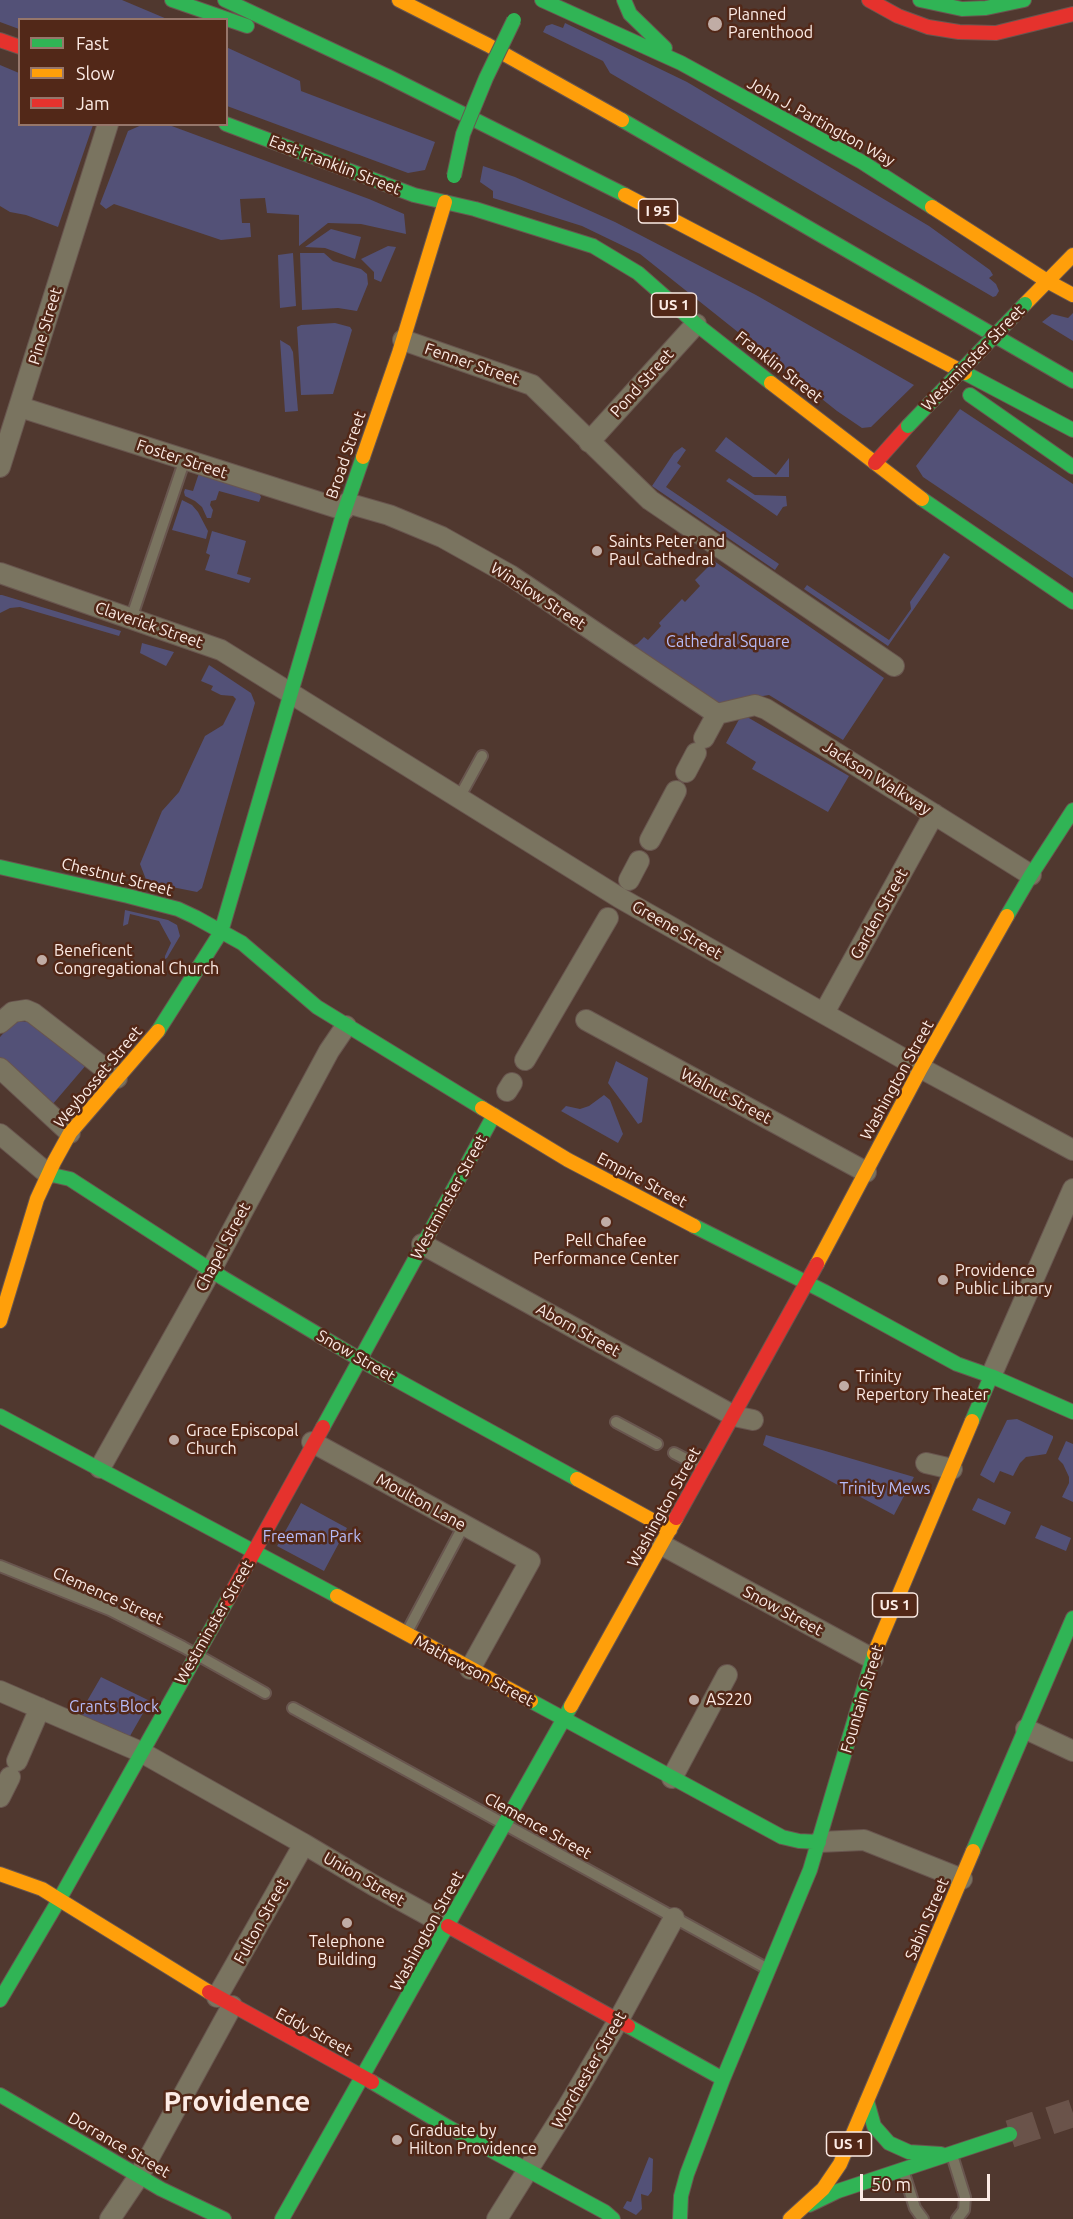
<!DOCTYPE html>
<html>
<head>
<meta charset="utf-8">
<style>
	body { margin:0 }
	#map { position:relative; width:1073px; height:2219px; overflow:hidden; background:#50382f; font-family:Ubuntu,sans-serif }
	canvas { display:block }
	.legend { position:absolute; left:18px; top:18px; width:210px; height:108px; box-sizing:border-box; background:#522818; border:2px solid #96766a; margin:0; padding:8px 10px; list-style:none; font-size:18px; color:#fcebe5 }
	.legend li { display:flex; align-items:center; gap:12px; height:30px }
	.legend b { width:30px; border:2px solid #96766a }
	.scale { position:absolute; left:860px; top:2174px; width:130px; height:27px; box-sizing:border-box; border:3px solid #fcebe5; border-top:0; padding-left:8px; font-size:18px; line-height:21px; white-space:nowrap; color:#fcebe5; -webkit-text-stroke:4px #522818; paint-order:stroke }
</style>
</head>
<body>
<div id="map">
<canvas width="1073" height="2219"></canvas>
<ul class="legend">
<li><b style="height:8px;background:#30b455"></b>Fast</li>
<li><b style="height:8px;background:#ff9f0a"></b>Slow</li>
<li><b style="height:8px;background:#e5322d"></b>Jam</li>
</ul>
<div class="scale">50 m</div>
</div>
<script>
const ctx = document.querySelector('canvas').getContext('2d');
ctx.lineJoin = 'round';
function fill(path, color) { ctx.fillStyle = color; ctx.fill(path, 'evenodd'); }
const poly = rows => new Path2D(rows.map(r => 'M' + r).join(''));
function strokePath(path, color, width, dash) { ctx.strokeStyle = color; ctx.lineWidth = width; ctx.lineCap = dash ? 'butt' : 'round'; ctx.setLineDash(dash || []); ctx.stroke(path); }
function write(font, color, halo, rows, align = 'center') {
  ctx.font = font + ' Ubuntu,sans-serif'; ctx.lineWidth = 5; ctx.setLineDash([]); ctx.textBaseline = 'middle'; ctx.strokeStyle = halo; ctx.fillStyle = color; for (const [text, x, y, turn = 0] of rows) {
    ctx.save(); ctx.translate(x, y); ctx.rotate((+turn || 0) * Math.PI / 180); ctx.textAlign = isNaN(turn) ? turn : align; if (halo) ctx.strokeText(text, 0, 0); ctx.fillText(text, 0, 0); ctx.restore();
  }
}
const green = poly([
	[0,0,122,0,167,19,20,20,19,29,0,22],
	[565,23,687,82,929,226,990,270,993,275,989,278,996,284,999,291,996,296,993,297,610,73,603,61,543,32,546,26,552,24,563,28],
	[226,47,300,81,301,91,435,142,425,170,408,173,227,106],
	[0,65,19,73,20,124,93,125,58,227,26,215,10,212,0,206],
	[144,124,169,125,369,199,404,214,406,234,361,224,328,223,299,246,299,215,267,213,265,198,240,199,242,223,250,223,251,237,221,240,114,204,106,209,100,204,128,131],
	[483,166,515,177,615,222,756,295,914,385,871,427,862,428,837,411,640,254,582,226,493,198,493,191,480,182],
	[331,229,361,237,355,259,325,248,305,247],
	[388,246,396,247,381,282,374,279,374,272,361,259],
	[293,253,296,306,280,308,278,255],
	[300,253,324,253,333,261,361,269,367,274,368,284,357,311,338,308,302,310],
	[1073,313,1073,341,1042,322,1052,314,1068,318],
	[335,323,350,327,352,330,333,394,301,395,297,327,301,325],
	[280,340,290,346,293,352,298,411,285,412],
	[960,409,1073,484,1073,578,923,477,916,466],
	[726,437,776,475,789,458,789,477,753,477,715,451],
	[682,447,686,450,677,463,681,466,666,487,779,564,775,570,652,486,674,453],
	[199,473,259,493,261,497,259,502,219,491,216,500,211,501,210,505,213,510,211,518,207,518,202,507,195,501,185,496,184,492,185,489,193,491],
	[729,478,755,495,786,496,787,506,783,507,777,516,726,481],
	[182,500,192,505,198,512,208,531,206,539,172,530],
	[212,531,246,541,237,574,251,578,249,583,205,570,210,555,206,553],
	[944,553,950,557,888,646,804,589,807,585,889,640,911,609,910,602],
	[714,561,884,678,843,740,769,695,714,704,630,646,637,644,644,637,648,640,661,626,659,623,682,599,685,602,700,586,695,580],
	[0,595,2,595,121,631,119,636,20,607,10,608,0,613],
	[142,643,174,652,166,666,140,653],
	[209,665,251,693,255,703,202,888,197,892,147,882,140,864,162,811,179,792,205,736,223,725,236,699,233,696,221,695,211,690,213,686,201,681],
	[742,714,849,776,828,812,752,769,756,762,726,743],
	[125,910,168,920,177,925,180,936,167,958,165,959,165,956,171,943,159,921,130,914,128,924,123,926],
	[20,1021,29,1022,87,1064,52,1105,0,1058,0,1037,11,1025],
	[616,1061,648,1078,642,1122,638,1124,608,1083],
	[604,1095,610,1100,623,1134,618,1143,561,1111,566,1106,580,1109,589,1106],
	[1017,1419,1053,1436,1053,1438,1046,1454,1026,1457,1020,1463,1013,1476,1000,1471,994,1483,980,1475,1007,1420],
	[766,1435,822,1450,914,1477,894,1515,763,1445],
	[1066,1441,1073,1444,1073,1502,1062,1497,1069,1483,1069,1477,1063,1464,1058,1459],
	[978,1498,1011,1512,1005,1525,972,1510],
	[301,1503,347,1528,324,1571,277,1546],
	[1041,1525,1071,1538,1066,1551,1035,1538],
	[101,1677,150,1701,130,1736,79,1715],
	[649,2157,653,2159,652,2191,648,2196,641,2194,642,2209,636,2215,623,2208,627,2201,631,2202]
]);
const secondaryTunnel = poly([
	[1010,2134,1073,2113]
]);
const lane = poly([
	[131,619,185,459],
	[459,798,482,756],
	[616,1422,657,1444],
	[674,1453,703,1468],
	[0,1566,110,1610,183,1647,265,1693],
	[406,1634,464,1525],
	[293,1708,766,1968],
	[952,2155,965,2197,964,2210,957,2219],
	[903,2170,915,2208,923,2219]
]);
const street = poly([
	[403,340,532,385,650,500,894,666],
	[20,407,344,510],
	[589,442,696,324],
	[0,467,108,124],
	[347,503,389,515,442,537,510,575,717,714],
	[0,573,221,650,620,898,904,1059,1073,1150],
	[717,714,755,705,766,709,1031,875],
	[704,738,717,714],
	[686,772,696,753],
	[650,840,676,791],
	[629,880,639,861],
	[824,1013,934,814],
	[586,1020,866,1172],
	[0,1023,13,1012,26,1010,33,1013,117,1078],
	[525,1060,608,918],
	[0,1068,70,1133],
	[507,1091,512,1083],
	[0,1134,48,1174],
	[422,1244,734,1416,753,1420],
	[991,1376,1073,1189],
	[312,1442,530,1561,470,1669],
	[926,1463,952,1469],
	[100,1468,205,1281,329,1051,346,1026],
	[662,1545,873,1659],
	[0,1691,141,1752,304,1844,373,1885,448,1926],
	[1026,1729,1073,1751],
	[17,1761,40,1708],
	[672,1778,727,1675],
	[0,1797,10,1777],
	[819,1842,864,1840,962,1879],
	[217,1997,304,1844],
	[110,2219,139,2176,232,2006],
	[497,2219,568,2106,618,2021,674,1918]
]);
const fast = poly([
	[172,0,247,26],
	[225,0,387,76,625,195],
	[542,0,681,63,862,162,932,207],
	[624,0,630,14,665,48],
	[920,0,962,9,986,8,1024,0],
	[622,120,1073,381],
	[226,124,414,195,475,209,593,246,638,273,696,324,771,383],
	[965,373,1073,430],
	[970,395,1073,467],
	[922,499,1073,602],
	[0,867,128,896,178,909,195,917,242,943,317,1007,482,1108],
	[1007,916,1031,875,1073,810],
	[158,1031,221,932,342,518,363,457],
	[48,1174,70,1179,223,1278,371,1366,577,1479],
	[694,1226,825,1292,957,1364,991,1376],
	[0,1416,337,1596],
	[972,1421,991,1376,1073,1412],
	[323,1427,494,1115],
	[531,1701,782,1837,799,1841,819,1842],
	[973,1851,1073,1618],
	[0,2000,59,1900,228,1599],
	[628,2026,723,2079],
	[372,2082,448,2127,605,2212,613,2219],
	[0,2095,161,2189,224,2219],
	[867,2101,874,2126,889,2143,909,2152,941,2154],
	[809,2205,838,2191,1010,2134],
	[282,2219,571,1706],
	[680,2219,681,2196,687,2174,723,2079,810,1870,874,1654]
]);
const slow = poly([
	[399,0,488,45,622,120],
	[625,195,965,373],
	[932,207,1047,281,1073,295],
	[1025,304,1073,255],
	[771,383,922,499],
	[363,457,399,353,445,202],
	[482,1108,568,1160,694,1226],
	[817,1264,921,1068,1007,916],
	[0,1321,37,1199,54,1162,70,1133,158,1031],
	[577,1479,670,1530],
	[337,1596,531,1701],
	[874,1654,972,1421],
	[571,1706,676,1518],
	[0,1874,42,1889,209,1992],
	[790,2219,823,2189,840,2164,973,1851]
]);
const jam = poly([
	[869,0,898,16,928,27,959,32,996,33,1073,14],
	[0,40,20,47],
	[875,463,908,426],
	[676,1518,817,1264],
	[228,1599,323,1427],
	[448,1926,628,2026],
	[209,1992,372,2082]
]);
const fastBridge = poly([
	[454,176,463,134,486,78,514,20],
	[908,426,1025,304]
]);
const markers = [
	[715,24,8,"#c0aca5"],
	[597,551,6,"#c0aca5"],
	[42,960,6,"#c0aca5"],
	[606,1222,6,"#c0aca5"],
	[943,1280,6,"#c0aca5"],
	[844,1386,6,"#c0aca5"],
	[174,1440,6,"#c0aca5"],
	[694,1700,6,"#c0aca5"],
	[347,1923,6,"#c0aca5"],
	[397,2140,6,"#c0aca5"]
];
const shields = [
	[658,211,39],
	[674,305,45],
	[895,1605,45],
	[849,2144,45]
];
const shieldNames = [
	["I 95",658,211],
	["US 1",674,305],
	["US 1",895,1605],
	["US 1",849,2144]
];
const poiNames = [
	["Planned",728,15],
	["Parenthood",728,33],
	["Saints Peter and",609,542],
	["Paul Cathedral",609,560],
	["Beneficent",54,951],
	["Congregational Church",54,969],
	["Pell Chafee",606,1241,"center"],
	["Performance Center",606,1259,"center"],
	["Providence",955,1271],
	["Public Library",955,1289],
	["Trinity",856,1377],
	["Repertory Theater",856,1395],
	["Grace Episcopal",186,1431],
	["Church",186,1449],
	["AS220",706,1700],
	["Telephone",347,1942,"center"],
	["Building",347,1960,"center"],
	["Graduate by",409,2131],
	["Hilton Providence",409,2149]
];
const streetNames = [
	["John J. Partington Way",821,122,29],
	["East Franklin Street",335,165,21],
	["Pine Street",45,326,-73],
	["Westminster Street",973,358,-46],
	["Fenner Street",472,364,19],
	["Franklin Street",779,367,38],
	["Pond Street",642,383,-48],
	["Broad Street",346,455,-71],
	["Foster Street",182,459,18],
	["Winslow Street",538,596,33],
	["Claverick Street",149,625,19],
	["Jackson Walkway",877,778,32],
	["Chestnut Street",117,877,14],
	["Garden Street",879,914,-61],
	["Greene Street",677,930,30],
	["Weybosset Street",98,1077,-50],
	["Washington Street",897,1080,-61],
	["Walnut Street",726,1096,28],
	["Empire Street",642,1180,28],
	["Westminster Street",449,1197,-61],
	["Chapel Street",223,1247,-62],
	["Aborn Street",578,1330,29],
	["Snow Street",356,1356,30],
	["Moulton Lane",421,1502,29],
	["Washington Street",664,1507,-61],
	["Clemence Street",108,1596,24],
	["Snow Street",783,1611,28],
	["Westminster Street",214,1622,-60],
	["Mathewson Street",474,1671,28],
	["Fountain Street",862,1699,-73],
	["Clemence Street",538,1826,29],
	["Union Street",364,1879,30],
	["Sabin Street",927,1919,-67],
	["Fulton Street",261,1921,-61],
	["Washington Street",427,1931,-61],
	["Eddy Street",314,2032,28],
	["Worchester Street",589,2070,-60],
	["Dorrance Street",119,2145,30]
];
const parkNames = [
	["Cathedral Square",728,642],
	["Trinity Mews",885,1489],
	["Freeman Park",312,1537],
	["Grants Block",114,1707]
];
const townNames = [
	["Providence",237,2102]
];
fill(green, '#535177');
strokePath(secondaryTunnel, '#6a534a', 28, [28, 14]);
strokePath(lane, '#69564f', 14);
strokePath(street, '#69564f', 22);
strokePath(fast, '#69564f', 16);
strokePath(slow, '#69564f', 16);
strokePath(jam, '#69564f', 16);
strokePath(lane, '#7a7460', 10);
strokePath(street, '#7a7460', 20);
strokePath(fast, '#30b455', 14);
strokePath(slow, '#ff9f0a', 14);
strokePath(jam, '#e5322d', 14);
strokePath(fastBridge, '#69564f', 16, []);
strokePath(fastBridge, '#30b455', 14);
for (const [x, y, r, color] of markers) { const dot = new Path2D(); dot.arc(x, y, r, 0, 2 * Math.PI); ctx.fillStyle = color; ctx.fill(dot); strokePath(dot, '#522818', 2); }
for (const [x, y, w] of shields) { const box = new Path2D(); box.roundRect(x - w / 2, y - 12, w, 24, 4.5); ctx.fillStyle = '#522818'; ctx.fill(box); strokePath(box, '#fcebe5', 1.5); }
write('bold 15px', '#fcebe5', null, shieldNames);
write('16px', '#fcebe5', '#522818', poiNames, 'left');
write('16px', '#fcebe5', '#522818', streetNames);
write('16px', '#b7bcf9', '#522818', parkNames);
write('bold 28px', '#fcebe5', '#522818', townNames);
</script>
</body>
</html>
